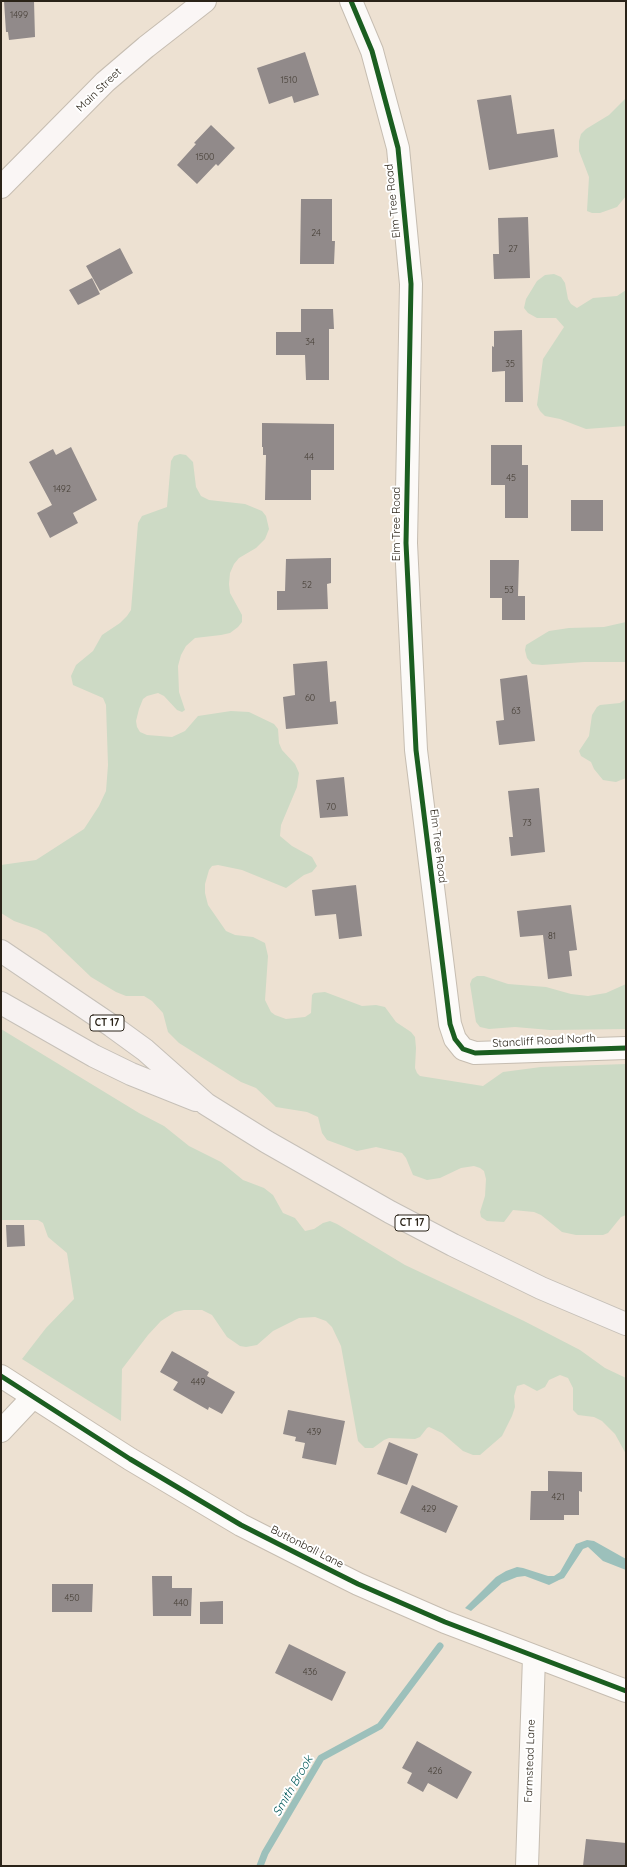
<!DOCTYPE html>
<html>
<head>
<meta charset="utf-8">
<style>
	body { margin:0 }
	#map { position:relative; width:627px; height:1867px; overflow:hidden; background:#ede1d2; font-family:Quicksand,sans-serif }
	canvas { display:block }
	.frame { position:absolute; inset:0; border:2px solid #2a2318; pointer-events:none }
</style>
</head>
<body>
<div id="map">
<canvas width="627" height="1867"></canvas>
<div class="frame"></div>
</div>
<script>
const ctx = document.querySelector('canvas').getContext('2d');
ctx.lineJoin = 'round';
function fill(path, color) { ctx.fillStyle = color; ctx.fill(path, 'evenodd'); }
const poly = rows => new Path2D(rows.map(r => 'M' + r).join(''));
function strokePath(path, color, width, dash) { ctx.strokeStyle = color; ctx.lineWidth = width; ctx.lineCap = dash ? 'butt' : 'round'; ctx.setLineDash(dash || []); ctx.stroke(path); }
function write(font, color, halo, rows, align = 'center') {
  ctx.font = font + ' Quicksand,sans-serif'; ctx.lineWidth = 4; ctx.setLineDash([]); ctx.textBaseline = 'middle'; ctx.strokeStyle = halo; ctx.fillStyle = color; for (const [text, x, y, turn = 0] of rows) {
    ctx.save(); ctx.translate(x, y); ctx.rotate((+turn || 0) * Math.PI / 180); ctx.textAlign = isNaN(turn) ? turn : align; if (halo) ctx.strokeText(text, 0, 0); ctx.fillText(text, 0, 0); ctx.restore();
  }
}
const green = poly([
	[626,98,626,196,617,207,600,213,592,213,587,211,589,177,579,151,579,141,581,134,586,129,609,115],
	[554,274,561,277,565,283,568,299,571,304,577,308,593,298,617,296,626,290,626,426,586,429,560,419,545,416,540,411,537,405,543,359,564,327,556,318,537,318,528,313,524,308,526,299,537,281,545,275],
	[180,454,186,455,193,462,196,487,201,496,209,500,245,504,262,511,266,516,269,529,265,539,256,548,239,558,234,564,230,573,229,584,230,593,242,615,242,622,238,627,230,633,221,635,195,638,186,646,181,655,178,666,179,692,185,710,182,712,177,710,164,696,158,693,147,696,143,699,139,709,136,721,137,727,140,732,147,735,172,737,185,731,198,716,231,711,249,712,274,724,278,729,279,743,282,750,295,764,299,773,297,787,281,825,280,836,292,846,312,857,317,866,312,872,304,875,286,888,242,870,218,865,212,866,209,870,205,884,205,893,208,905,226,931,235,935,253,937,265,943,268,956,265,1000,271,1012,275,1015,286,1019,305,1017,311,1013,312,995,314,993,325,992,362,1006,376,1005,385,1007,396,1022,411,1032,415,1037,416,1048,415,1068,417,1073,420,1076,483,1086,503,1072,541,1067,626,1064,626,1215,621,1217,608,1233,603,1235,576,1235,562,1232,541,1215,534,1212,513,1210,504,1222,487,1221,481,1217,480,1212,485,1196,486,1179,484,1171,480,1168,474,1166,461,1168,440,1178,427,1180,413,1175,406,1158,402,1153,376,1147,357,1151,327,1140,322,1133,318,1117,307,1112,276,1107,256,1088,241,1082,179,1043,168,1032,163,1013,152,1001,144,996,126,996,116,992,91,977,46,934,37,929,14,921,1,913,1,865,36,860,84,829,99,806,106,791,108,765,106,705,103,698,73,685,71,676,76,665,93,651,102,635,120,623,127,616,131,610,138,523,142,516,167,507,171,461,174,456],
	[626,622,626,662,584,662,542,665,532,664,527,658,525,650,526,645,549,631,569,628,604,627],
	[626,699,626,778,616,782,609,781,603,780,594,769,591,762,581,756,579,751,589,736,592,715,597,707,600,705,620,703],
	[477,976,484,976,508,984,546,987,571,994,588,996,606,993,626,984,626,1029,550,1030,515,1027,489,1029,480,1027,476,1022,470,984,472,979],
	[1,1029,139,1113,164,1126,189,1146,221,1162,243,1180,264,1188,273,1195,283,1213,295,1218,305,1231,314,1229,323,1223,330,1221,337,1224,405,1265,524,1321,580,1350,605,1368,626,1378,626,1454,615,1434,602,1421,594,1417,578,1415,573,1410,573,1388,568,1378,560,1375,549,1380,545,1387,537,1391,524,1384,517,1386,514,1396,515,1407,512,1416,502,1436,480,1455,473,1455,463,1451,442,1433,429,1427,427,1428,420,1437,415,1439,389,1438,384,1440,373,1448,365,1448,358,1441,341,1346,332,1327,326,1321,315,1317,299,1318,273,1331,257,1345,246,1347,240,1346,227,1337,212,1315,202,1310,184,1310,175,1312,161,1321,148,1335,122,1369,121,1421,22,1359,46,1328,74,1299,67,1253,48,1237,43,1223,38,1220,1,1220]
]);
const water = poly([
	[587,1540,594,1541,626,1559,626,1570,603,1561,588,1547,583,1549,564,1578,559,1580,549,1585,525,1576,517,1577,502,1583,471,1611,465,1608,496,1577,506,1571,517,1567,523,1568,548,1576,554,1576,560,1572,576,1544]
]);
const stream = poly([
	[260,1866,265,1853,321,1758,380,1726,440,1646]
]);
const building = poly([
	[4,1,34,1,35,37,9,40,8,32,6,32],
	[305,52,319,95,294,103,292,96,269,104,257,68],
	[511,95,517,134,554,129,558,157,489,170,477,100],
	[211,125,235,148,218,166,216,164,197,184,177,165,196,144,194,143],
	[301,199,332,199,332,241,335,241,334,264,300,264],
	[528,217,530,278,494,279,493,254,499,254,498,218],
	[120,248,133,273,100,291,86,266],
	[92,278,100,294,78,305,69,290],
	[301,309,333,309,334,329,329,329,329,380,306,380,305,355,276,355,276,332,301,332],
	[522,330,523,402,505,402,505,371,492,372,492,346,494,347,494,331],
	[262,423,334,424,334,470,311,470,311,500,265,500,266,455,263,455,263,447,262,447],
	[491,445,522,445,522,465,528,465,528,518,505,518,505,485,491,485],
	[71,447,97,500,73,513,78,523,50,538,37,513,52,505,29,462,53,449,56,455],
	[571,500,603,500,603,531,571,531],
	[331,558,331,583,327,584,328,609,277,610,277,591,285,591,286,559],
	[490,560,519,560,518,596,525,596,525,620,502,620,502,598,490,598],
	[327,661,330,702,336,701,338,724,286,729,283,697,295,695,293,664],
	[527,675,535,741,499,745,496,721,504,720,500,679],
	[344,777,348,816,320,818,316,780],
	[539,788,545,852,511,856,509,837,513,837,508,791],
	[356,885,362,936,339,939,336,914,315,916,312,890],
	[571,905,577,950,569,951,572,976,548,979,543,935,520,937,517,911],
	[6,1225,24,1225,25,1246,7,1247],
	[172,1351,209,1372,207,1376,235,1392,222,1414,209,1407,208,1410,173,1390,178,1382,160,1372],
	[288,1410,345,1421,336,1465,302,1458,305,1443,295,1441,296,1437,283,1434],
	[389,1442,418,1454,407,1485,377,1474],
	[548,1471,582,1472,582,1492,579,1491,579,1515,564,1515,564,1520,530,1520,531,1491,548,1491],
	[412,1485,458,1506,446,1533,400,1513],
	[152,1576,172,1576,172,1588,192,1588,191,1616,153,1616],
	[52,1584,93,1584,92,1612,52,1612],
	[223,1601,223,1624,200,1624,200,1602],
	[289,1644,346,1672,332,1701,275,1673],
	[417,1741,472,1772,457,1799,428,1783,423,1792,407,1783,412,1773,402,1768],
	[586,1839,626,1843,626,1866,583,1866]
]);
const minor = poly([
	[351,1,372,51,398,148,411,284,406,543,416,750,450,1024,455,1039,463,1049,475,1053,626,1048],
	[1,1376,130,1459,241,1525,312,1561,358,1584,445,1622,626,1691],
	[1,1431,33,1397],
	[527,1866,534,1657]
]);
const secondary = poly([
	[1,187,105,82,146,47,205,1]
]);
const primary = poly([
	[1,951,112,1026,145,1050,206,1104,267,1142,390,1212,453,1245,541,1288,626,1324],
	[1,1003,94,1056,131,1074,196,1100]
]);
const cycleway = poly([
	[351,1,372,51,398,148,411,284,406,543,416,750,450,1024,455,1039,463,1049,475,1053,626,1048],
	[1,1376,130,1459,241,1525,312,1561,358,1584,445,1622,626,1691]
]);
const numberNames = [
	["1499",19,15],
	["1510",289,80],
	["1500",205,157],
	["24",316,233],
	["27",513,249],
	["34",310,342],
	["35",510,364],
	["44",309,457],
	["45",511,478],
	["1492",62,489],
	["52",307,585],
	["53",509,590],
	["60",310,698],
	["63",516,711],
	["70",331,807],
	["73",527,823],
	["81",552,936],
	["449",198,1382],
	["439",314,1432],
	["421",558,1497],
	["429",429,1509],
	["450",72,1598],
	["440",181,1603],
	["436",310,1672],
	["426",435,1771]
];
const shields = [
	[107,1023,34],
	[412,1223,34]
];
const shieldNames = [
	["CT 17",107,1023],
	["CT 17",412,1223]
];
const streetNames = [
	["Main Street",99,90,-44],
	["Elm Tree Road",393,201,-96],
	["Elm Tree Road",397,524,-90],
	["Elm Tree Road",438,846,83],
	["Stancliff Road North",544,1041,-3],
	["Buttonball Lane",307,1547,27],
	["Farmstead Lane",530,1761,-88]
];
const waterNames = [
	["Smith Brook",293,1786,-60]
];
fill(green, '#cddac5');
fill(water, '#9cc0bb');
strokePath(stream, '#9cc0bb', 7);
fill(building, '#918a8a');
strokePath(minor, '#c6bdb1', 24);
strokePath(secondary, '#c6bdb1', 24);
strokePath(primary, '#c6c0b8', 24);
strokePath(minor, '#fcfaf8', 22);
strokePath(secondary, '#faf6f5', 22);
strokePath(primary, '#f7f2f1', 22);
strokePath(cycleway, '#1b5e20', 5);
write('9px', '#443d34', null, numberNames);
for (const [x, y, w] of shields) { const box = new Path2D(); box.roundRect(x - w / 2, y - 8, w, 16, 3); ctx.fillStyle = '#fff'; ctx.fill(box); strokePath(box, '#2a2318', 1); }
write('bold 10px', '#2a2318', null, shieldNames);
write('11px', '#2a2318', '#fff', streetNames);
write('italic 12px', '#005859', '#fff', waterNames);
</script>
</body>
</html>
